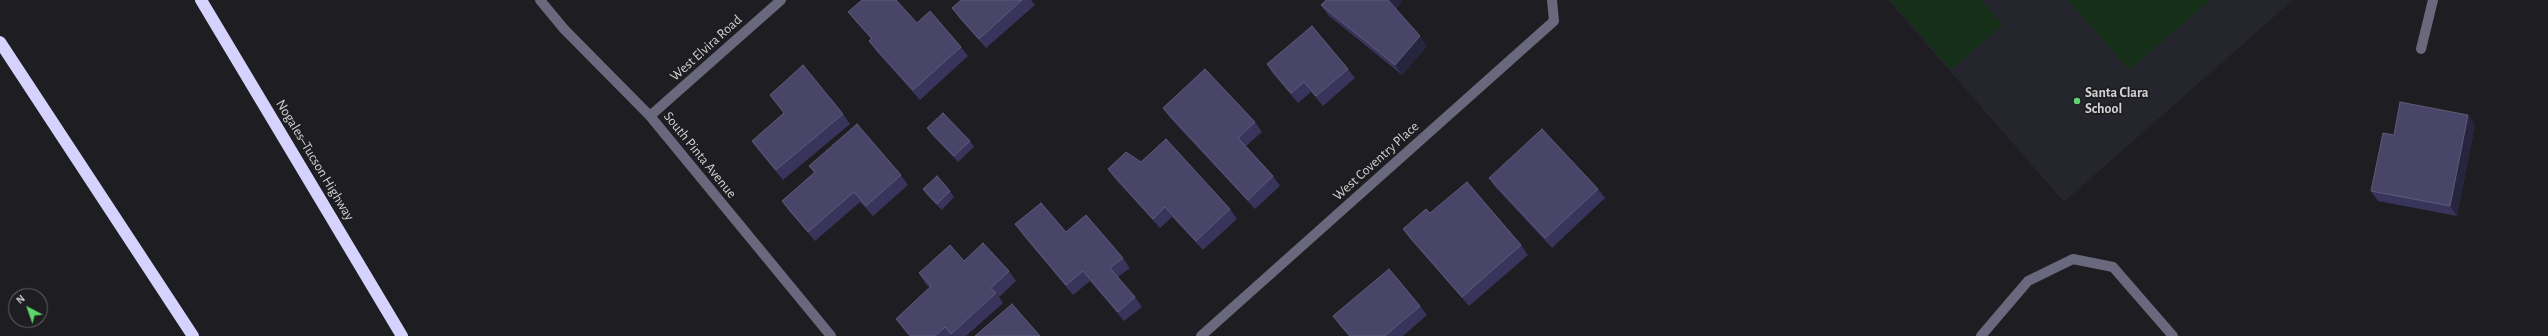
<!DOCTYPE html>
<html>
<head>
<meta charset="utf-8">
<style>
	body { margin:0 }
	#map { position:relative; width:2548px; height:336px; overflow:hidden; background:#1e1d21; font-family:"Alegreya Sans",sans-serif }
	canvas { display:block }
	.north { position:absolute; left:8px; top:288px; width:40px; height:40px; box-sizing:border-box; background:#1e1d21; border:1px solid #666569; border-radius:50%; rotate:319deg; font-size:11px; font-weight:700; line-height:16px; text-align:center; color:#d2d2d4 }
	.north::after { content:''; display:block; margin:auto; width:14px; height:18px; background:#5dd56c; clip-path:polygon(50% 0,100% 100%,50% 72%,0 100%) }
</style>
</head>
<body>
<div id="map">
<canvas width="2548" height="336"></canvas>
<div class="north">N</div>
</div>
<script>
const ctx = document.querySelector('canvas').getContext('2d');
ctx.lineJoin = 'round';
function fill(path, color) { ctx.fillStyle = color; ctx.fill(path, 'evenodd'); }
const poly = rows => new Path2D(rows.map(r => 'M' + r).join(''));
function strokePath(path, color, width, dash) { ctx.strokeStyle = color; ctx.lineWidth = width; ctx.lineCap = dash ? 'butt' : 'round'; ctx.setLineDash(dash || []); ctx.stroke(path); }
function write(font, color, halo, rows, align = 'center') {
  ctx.font = font + ' "Alegreya Sans",sans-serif'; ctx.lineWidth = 3.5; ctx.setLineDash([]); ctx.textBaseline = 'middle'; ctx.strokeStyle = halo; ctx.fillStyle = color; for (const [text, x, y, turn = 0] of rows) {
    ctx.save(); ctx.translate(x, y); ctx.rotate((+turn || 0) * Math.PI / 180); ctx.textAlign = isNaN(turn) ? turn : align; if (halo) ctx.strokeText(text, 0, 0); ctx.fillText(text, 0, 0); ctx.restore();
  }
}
const built = poly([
	[1888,0,2293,0,2064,202]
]);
const green = poly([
	[1890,0,1981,0,2003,25,1951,70],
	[2068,0,2211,0,2129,70]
]);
const minor = poly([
	[540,0,564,29,650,116,831,336],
	[2421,49,2433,0],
	[650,116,781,0],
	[1201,336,1554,21,1552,0],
	[1981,336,2028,281,2073,259,2113,267,2173,336]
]);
const highway = poly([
	[201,0,402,336],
	[0,42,193,336]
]);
const wall = poly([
	[961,0,1031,0,1035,5,986,48,959,18,952,8],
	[1326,0,1403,0,1396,9,1427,46,1402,75,1328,15,1321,5],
	[848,12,917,23,961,47,968,56,920,100,876,51,869,41,871,39,855,21],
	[1267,64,1348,69,1355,78,1323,106,1311,92,1298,103,1273,74],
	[1163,108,1255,122,1262,132,1246,146,1273,176,1280,186,1255,209,1170,118],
	[784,113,843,114,850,124,783,180,759,151,752,141],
	[2468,115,2475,125,2457,216,2378,201,2371,191],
	[927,128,970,141,974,147,958,162,931,134],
	[1141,162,1230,209,1237,219,1203,250,1172,217,1160,228,1115,179,1108,169],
	[809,166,901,175,908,185,873,216,860,202,815,241,789,211,782,201,814,173],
	[1489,178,1598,189,1605,198,1552,248,1496,188],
	[923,189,950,191,954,197,942,210,927,195],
	[1015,224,1066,232,1123,258,1130,268,1118,277,1135,297,1142,307,1124,321,1090,281,1073,295,1022,234],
	[1403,229,1521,245,1528,255,1469,306,1410,239],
	[964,261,1009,271,1016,281,999,297,1003,303,966,336,909,336,903,329,896,319,930,288,925,283,919,273],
	[1420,306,1427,315,1403,336,1349,336,1340,326,1333,316]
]);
const shadedWall = poly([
	[1388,0,1403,0,1395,10],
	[1420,36,1427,46,1402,75,1395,65],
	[2468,115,2475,125,2457,216,2450,206]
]);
const building = poly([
	[862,0,896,0,917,23,930,11,961,47,913,90,869,41,872,38,848,12,862,0],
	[961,0,1022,0,979,39,952,8,961,0],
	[1326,0,1388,0,1420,36,1395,65,1321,5,1326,0],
	[1312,26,1348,69,1316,96,1304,82,1291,93,1267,64,1312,26],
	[803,65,843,114,776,170,752,141,784,113,770,95,803,65],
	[1205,69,1255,122,1238,138,1273,176,1248,200,1163,108,1205,69],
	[2400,102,2468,115,2450,206,2371,191,2383,133,2394,135,2400,102],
	[943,113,970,141,954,156,927,128,943,113],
	[857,124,901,175,866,206,854,192,808,232,782,201,815,172,809,166,857,124],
	[1542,129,1598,189,1545,238,1489,178,1542,129],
	[1166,139,1230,209,1196,241,1165,207,1153,219,1108,169,1126,152,1141,162,1166,139],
	[937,176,950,191,937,204,923,189,937,176],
	[1467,182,1521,245,1462,297,1403,229,1426,209,1430,213,1467,182],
	[1041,203,1066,232,1086,215,1123,258,1110,268,1135,297,1118,312,1083,271,1066,285,1015,224,1041,203],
	[983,243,1009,271,991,288,996,293,951,334,945,327,935,336,911,336,896,319,931,286,919,273,950,245,964,261,983,243],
	[1389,269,1420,306,1385,336,1350,336,1333,316,1389,269],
	[1012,304,1040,336,975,336,1012,304]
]);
const markers = [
	[2077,101,4,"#5dd56c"]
];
const streetNames = [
	["West Elvira Road",706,48,-42],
	["South Pinta Avenue",700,155,51],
	["Nogales–Tucson Highway",315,160,59],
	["West Coventry Place",1376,161,-42]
];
const poiNames = [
	["Santa Clara",2085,93],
	["School",2085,109]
];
fill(built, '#25252e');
fill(green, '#162f19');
strokePath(minor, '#69687d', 10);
strokePath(highway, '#d5d3fe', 12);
fill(wall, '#39345b');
fill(shadedWall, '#27243e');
fill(building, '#494568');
strokePath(building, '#5e5b79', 1);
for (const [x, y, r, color] of markers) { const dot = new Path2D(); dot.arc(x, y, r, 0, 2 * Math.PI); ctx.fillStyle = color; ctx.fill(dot); strokePath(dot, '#1e1d21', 1.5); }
write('14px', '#d2d2d4', '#1e1d21', streetNames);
write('bold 14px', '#d2d2d4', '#1e1d21', poiNames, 'left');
</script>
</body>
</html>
